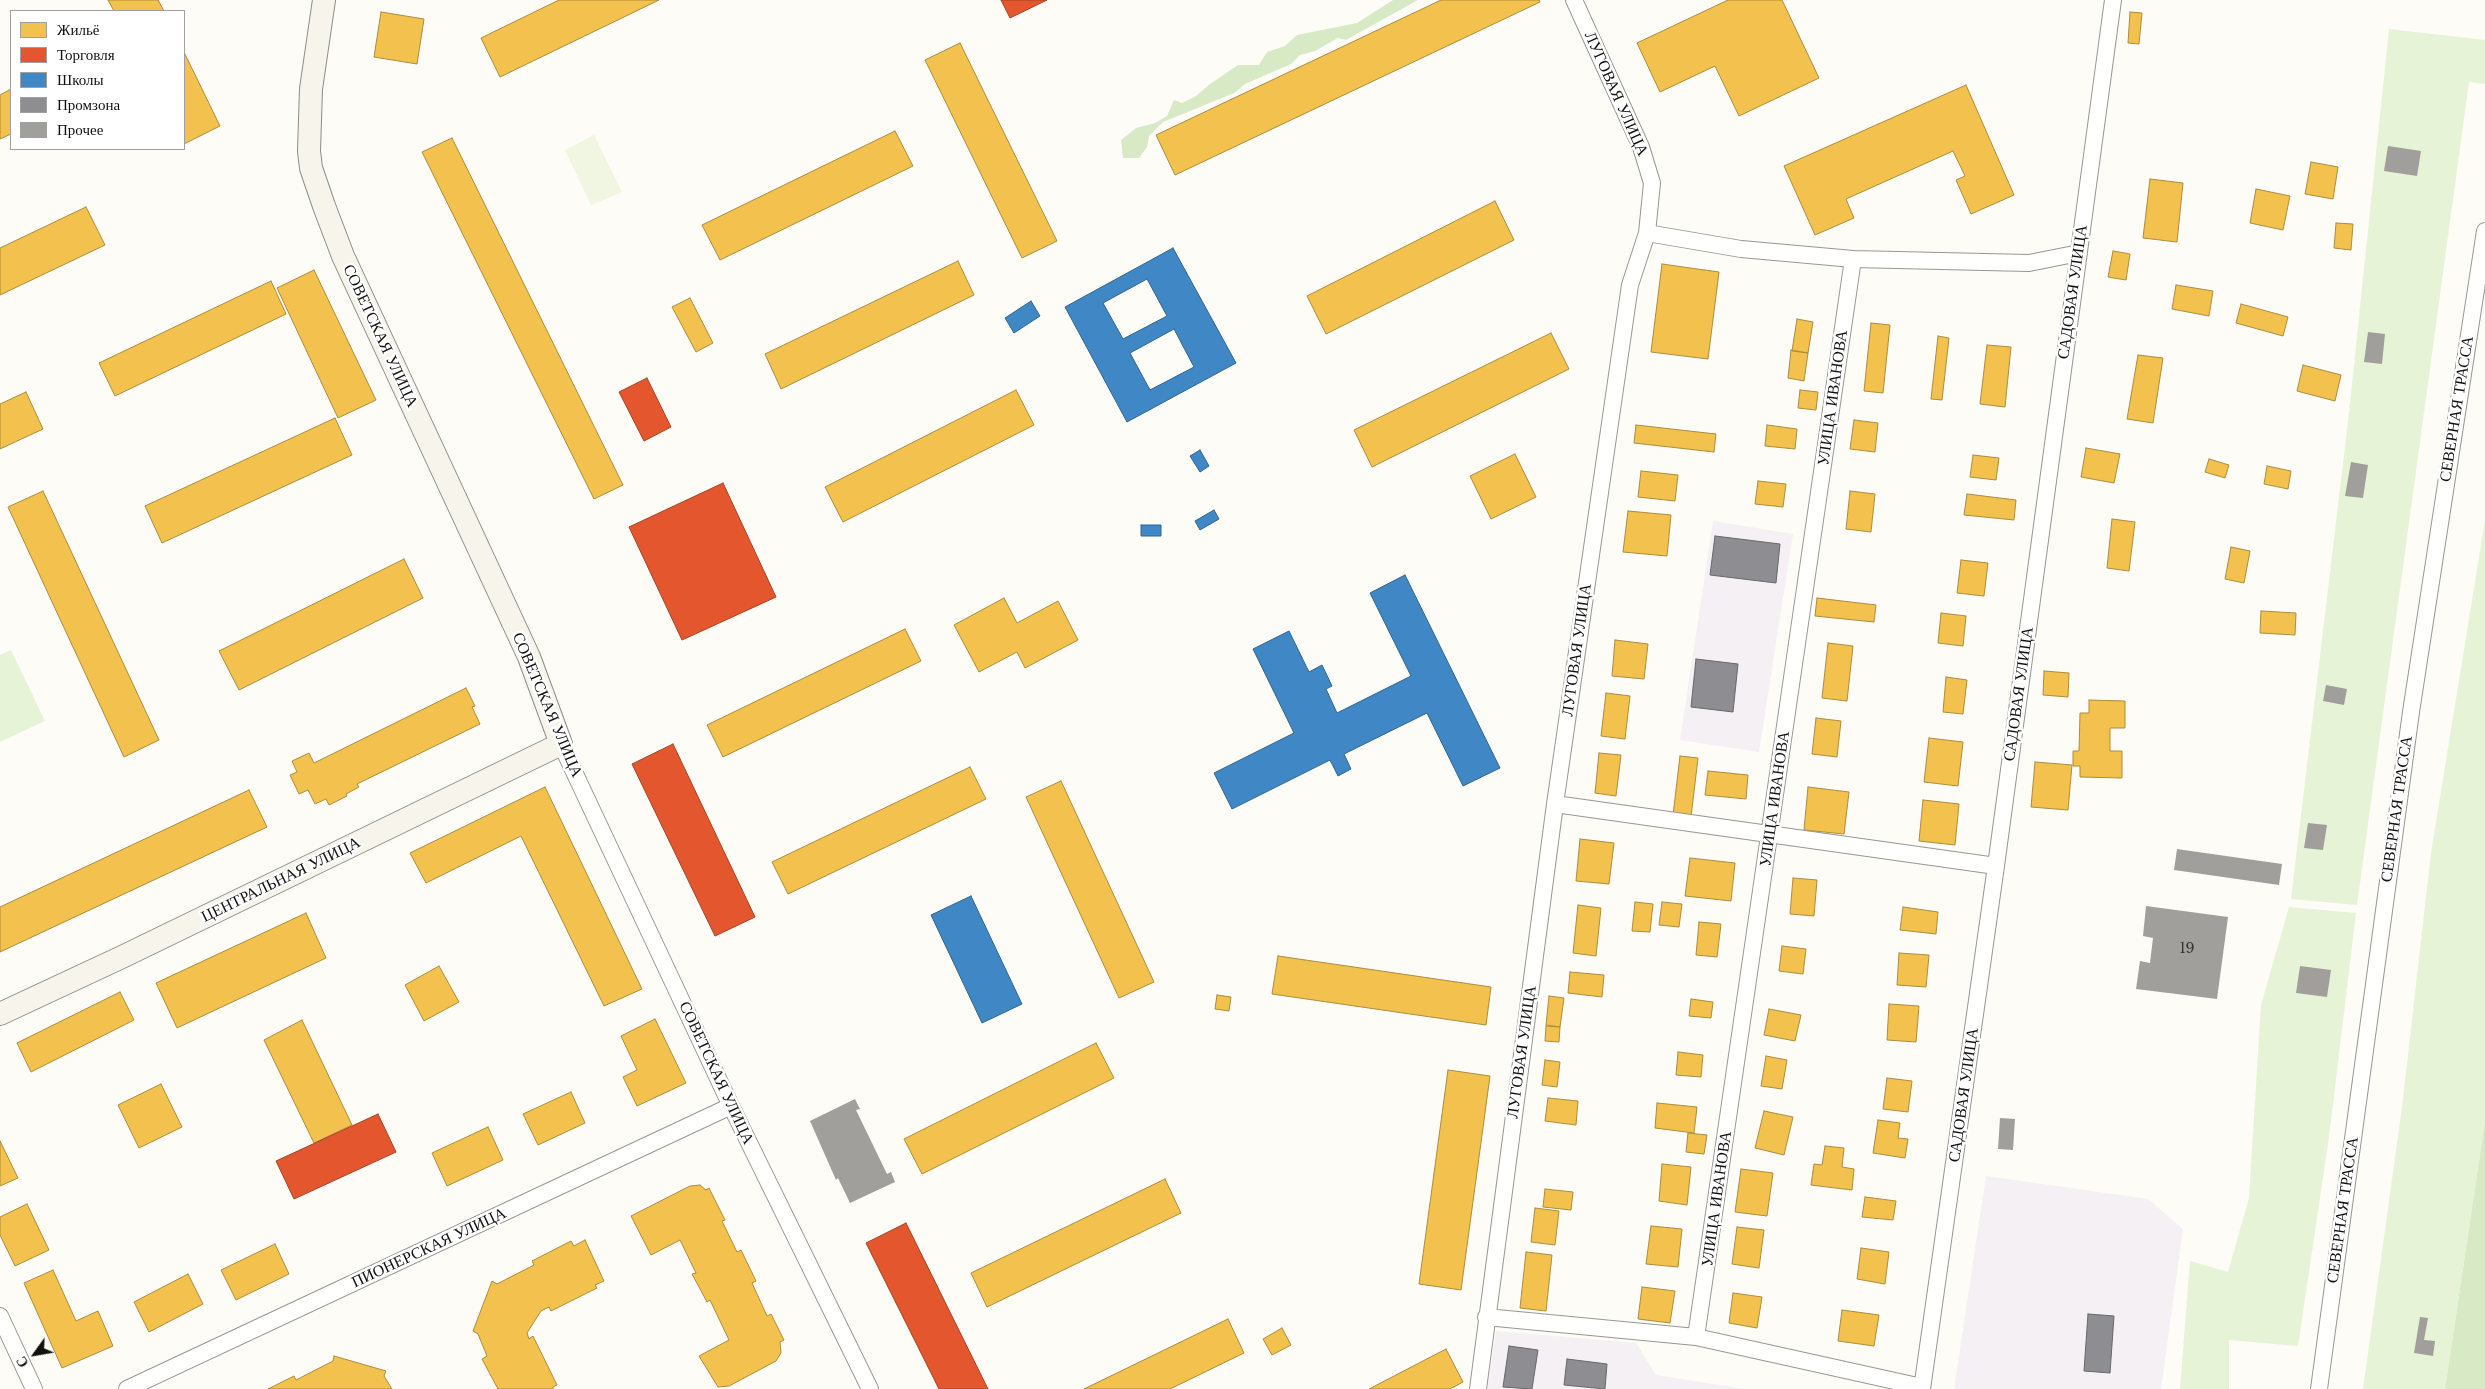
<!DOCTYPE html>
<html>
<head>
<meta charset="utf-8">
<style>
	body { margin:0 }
	#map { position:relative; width:2485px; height:1389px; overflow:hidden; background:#fdfcf7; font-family:"Libre Baskerville",serif }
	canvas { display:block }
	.legend { position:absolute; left:10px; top:10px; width:175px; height:140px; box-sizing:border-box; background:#fff; border:1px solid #a0a0a0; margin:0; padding:6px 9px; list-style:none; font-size:15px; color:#111 }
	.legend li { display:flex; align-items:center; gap:10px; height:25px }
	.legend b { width:25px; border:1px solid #a0a0a0 }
	.north { position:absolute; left:10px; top:1329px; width:50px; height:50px; -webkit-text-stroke:4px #fff; paint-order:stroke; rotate:238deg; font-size:14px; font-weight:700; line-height:20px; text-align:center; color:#111 }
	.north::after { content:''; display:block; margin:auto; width:18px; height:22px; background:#111; clip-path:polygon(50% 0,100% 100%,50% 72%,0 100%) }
</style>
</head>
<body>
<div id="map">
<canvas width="2485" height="1389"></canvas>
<ul class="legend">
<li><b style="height:14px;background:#f2c14e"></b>Жильё</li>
<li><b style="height:14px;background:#e4572e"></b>Торговля</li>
<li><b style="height:14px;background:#3f88c5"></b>Школы</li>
<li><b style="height:14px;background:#8d8d92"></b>Промзона</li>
<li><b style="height:14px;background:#a19f9c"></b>Прочее</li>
</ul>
<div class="north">С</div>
</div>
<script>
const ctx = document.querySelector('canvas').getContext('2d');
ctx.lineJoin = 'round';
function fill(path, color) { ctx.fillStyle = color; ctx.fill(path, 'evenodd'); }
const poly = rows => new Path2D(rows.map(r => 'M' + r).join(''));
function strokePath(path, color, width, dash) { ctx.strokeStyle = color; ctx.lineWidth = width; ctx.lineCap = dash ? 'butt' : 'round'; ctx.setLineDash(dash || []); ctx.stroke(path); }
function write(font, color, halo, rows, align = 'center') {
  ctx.font = font + ' "Libre Baskerville",serif'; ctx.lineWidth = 5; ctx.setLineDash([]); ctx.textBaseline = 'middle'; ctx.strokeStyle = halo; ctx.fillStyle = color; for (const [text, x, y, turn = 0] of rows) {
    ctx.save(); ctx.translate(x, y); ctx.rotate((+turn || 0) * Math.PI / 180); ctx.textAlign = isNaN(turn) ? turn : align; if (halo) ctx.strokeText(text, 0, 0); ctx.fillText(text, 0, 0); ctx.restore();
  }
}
const industrial = poly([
	[1713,521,1793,534,1759,752,1680,740],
	[1986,1176,2148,1199,2183,1229,2161,1389,1954,1389],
	[1496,1331,1636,1343,1656,1375,1745,1389,1487,1389]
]);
const green = poly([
	[2389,29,2485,40,2485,84,2469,82,2357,905,2291,899,2349,413],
	[2485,520,2485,1121,2445,1389,2363,1389,2402,1107,2431,853],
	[11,650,45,721,0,742,0,655],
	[2289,907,2356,913,2329,1137,2298,1346,2229,1340,2229,1389,2180,1389,2190,1261,2228,1272,2249,1198,2261,1005]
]);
const forest = poly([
	[1393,0,1418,0,1346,40,1338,38,1315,51,1300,55,1291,64,1245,84,1234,93,1163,122,1149,136,1147,147,1139,158,1123,158,1121,140,1136,128,1155,123,1167,116,1174,100,1182,103,1196,96,1210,84,1238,65,1259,65,1267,52,1285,46,1297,35,1357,23],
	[2485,1121,2485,1389,2445,1389]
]);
const pitch = poly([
	[594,135,622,192,591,205,565,150]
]);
const homes = poly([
	[108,0,158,0,164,11,114,11,108,0],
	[559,0,659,0,500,77,481,38,559,0],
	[1441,0,1539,0,1540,2,1175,175,1156,135,1441,0],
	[1728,0,1782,0,1819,78,1739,116,1715,66,1660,92,1637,43,1728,0],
	[381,12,424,19,417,64,374,57,381,12],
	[2130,12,2142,13,2139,44,2128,43,2130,12],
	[960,43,1057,241,1022,258,925,60,960,43],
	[184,52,220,126,184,144,184,52],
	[1966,85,2014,195,1971,214,1956,180,1965,176,1953,151,1846,199,1854,218,1815,235,1784,166,1966,85],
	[11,89,11,134,0,139,0,95,11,89],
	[895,131,913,166,720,260,702,225,895,131],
	[452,138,623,485,594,499,422,152,452,138],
	[2311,162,2338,167,2333,199,2305,194,2311,162],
	[2150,179,2183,183,2177,242,2143,238,2150,179],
	[2256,189,2290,196,2283,230,2250,223,2256,189],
	[1495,201,1514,240,1326,334,1307,296,1495,201],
	[86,207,105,245,0,295,0,248,86,207],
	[2336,223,2353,224,2351,250,2334,248,2336,223],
	[2113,251,2130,254,2126,280,2108,277,2113,251],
	[958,261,974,295,781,389,765,354,958,261],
	[1662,264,1719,272,1708,359,1651,352,1662,264],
	[314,270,376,400,338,418,277,288,314,270],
	[271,281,286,314,115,396,99,363,271,281],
	[2176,285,2213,291,2209,316,2172,309,2176,285],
	[690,298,713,343,696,352,672,307,690,298],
	[2241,304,2288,317,2283,336,2236,323,2241,304],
	[1797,319,1813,322,1808,353,1792,351,1797,319],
	[1871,323,1890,325,1883,393,1864,391,1871,323],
	[1551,333,1569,369,1372,467,1354,430,1551,333],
	[1938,336,1949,338,1942,400,1931,399,1938,336],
	[1987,345,2011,347,2005,407,1980,404,1987,345],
	[1791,350,1808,353,1804,381,1788,378,1791,350],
	[2138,355,2163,358,2153,423,2127,419,2138,355],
	[2303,365,2341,375,2335,401,2297,391,2303,365],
	[1016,390,1034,425,843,522,825,487,1016,390],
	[1800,390,1818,392,1816,410,1798,408,1800,390],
	[26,392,43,429,0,449,0,404,26,392],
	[335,418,352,455,162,543,145,506,335,418],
	[1854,420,1878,423,1875,452,1850,449,1854,420],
	[1636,425,1716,434,1714,452,1634,443,1636,425],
	[1767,425,1797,429,1795,449,1765,446,1767,425],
	[2086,448,2120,454,2114,483,2081,477,2086,448],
	[1515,454,1536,497,1491,519,1470,476,1515,454],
	[1973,455,1999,458,1996,480,1970,477,1973,455],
	[2209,459,2229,465,2225,478,2205,472,2209,459],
	[2267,466,2291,471,2288,489,2264,484,2267,466],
	[1641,471,1678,475,1675,501,1638,497,1641,471],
	[1758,481,1786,484,1783,507,1755,504,1758,481],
	[43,491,159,740,124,757,8,507,43,491],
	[1850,491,1875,494,1871,532,1846,529,1850,491],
	[1967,494,2016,500,2014,520,1964,515,1967,494],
	[1628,511,1671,515,1667,556,1623,552,1628,511],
	[2112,519,2135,522,2129,571,2107,568,2112,519],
	[2231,547,2250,551,2244,583,2225,579,2231,547],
	[404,559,423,598,239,690,219,651,404,559],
	[1961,560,1988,563,1984,596,1957,593,1961,560],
	[1004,598,1017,623,1058,601,1078,640,1025,668,1017,652,979,672,954,625,1004,598],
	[1817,598,1876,605,1874,622,1815,616,1817,598],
	[2261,611,2296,613,2295,635,2260,633,2261,611],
	[1941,613,1966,616,1963,646,1938,643,1941,613],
	[905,629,921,661,723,757,707,725,905,629],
	[1615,640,1648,644,1644,679,1612,676,1615,640],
	[1828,643,1853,646,1847,701,1822,698,1828,643],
	[2044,671,2069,673,2068,697,2043,695,2044,671],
	[1946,677,1967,680,1963,714,1943,712,1946,677],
	[466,688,475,706,472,707,480,724,357,784,359,787,346,794,347,796,329,805,326,799,315,804,308,790,299,794,290,775,297,772,292,761,309,753,314,763,466,688],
	[1606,693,1630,696,1625,739,1601,736,1606,693],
	[2089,700,2125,701,2125,728,2110,728,2110,751,2122,751,2122,778,2080,777,2080,766,2073,766,2073,751,2079,751,2080,713,2089,713,2089,700],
	[1816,718,1841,721,1837,757,1812,754,1816,718],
	[1929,738,1963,742,1958,786,1924,782,1929,738],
	[1599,753,1621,755,1616,796,1595,793,1599,753],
	[1680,756,1698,758,1691,817,1673,815,1680,756],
	[2035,762,2072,765,2068,810,2031,807,2035,762],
	[970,767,986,799,788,894,772,862,970,767],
	[1708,771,1748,775,1746,799,1705,795,1708,771],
	[1061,781,1154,982,1119,998,1026,797,1061,781],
	[545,787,642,989,604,1006,521,836,426,883,410,853,545,787],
	[1808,787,1849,792,1844,834,1804,830,1808,787],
	[249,790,267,827,0,952,0,907,249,790],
	[1923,800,1959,804,1955,845,1919,841,1923,800],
	[1580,839,1614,843,1609,884,1576,881,1580,839],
	[1690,858,1735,863,1731,901,1685,896,1690,858],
	[1793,878,1817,880,1814,916,1790,914,1793,878],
	[1635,902,1653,904,1650,932,1632,931,1635,902],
	[1662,902,1682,904,1679,927,1659,925,1662,902],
	[1578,905,1601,908,1596,956,1573,953,1578,905],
	[1903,907,1938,912,1936,934,1900,930,1903,907],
	[306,913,326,958,177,1028,156,983,306,913],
	[1699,922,1721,924,1717,957,1696,955,1699,922],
	[1782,946,1806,949,1803,974,1779,971,1782,946],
	[1899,953,1929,955,1926,987,1897,985,1899,953],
	[1278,956,1491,987,1486,1025,1272,994,1278,956],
	[439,966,459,1002,424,1021,405,985,439,966],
	[1570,972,1604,975,1602,997,1568,993,1570,972],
	[120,992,134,1020,31,1072,17,1043,120,992],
	[1217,995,1231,997,1229,1011,1215,1009,1217,995],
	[1549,996,1564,998,1560,1027,1546,1025,1549,996],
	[1691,999,1713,1002,1711,1018,1689,1016,1691,999],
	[1889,1004,1919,1006,1916,1042,1887,1040,1889,1004],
	[1769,1009,1801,1015,1795,1041,1764,1035,1769,1009],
	[655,1019,686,1083,637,1106,623,1077,637,1070,621,1036,655,1019],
	[302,1020,352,1125,314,1143,264,1040,302,1020],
	[1546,1026,1560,1027,1559,1042,1545,1041,1546,1026],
	[1096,1043,1114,1078,922,1174,904,1139,1096,1043],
	[1678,1052,1703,1055,1701,1077,1676,1075,1678,1052],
	[1766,1056,1787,1060,1782,1089,1761,1086,1766,1056],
	[1545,1060,1560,1062,1557,1087,1542,1085,1545,1060],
	[1448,1070,1490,1076,1461,1290,1419,1284,1448,1070],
	[1887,1078,1912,1081,1908,1112,1883,1109,1887,1078],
	[161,1084,182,1127,139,1148,118,1105,161,1084],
	[571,1092,585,1123,538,1145,523,1114,571,1092],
	[1548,1098,1578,1101,1576,1125,1545,1121,1548,1098],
	[1657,1103,1697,1107,1694,1133,1655,1128,1657,1103],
	[1764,1111,1793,1117,1784,1155,1755,1148,1764,1111],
	[1878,1120,1900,1123,1898,1138,1908,1139,1905,1158,1873,1153,1878,1120],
	[488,1127,503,1160,447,1186,432,1153,488,1127],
	[1688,1133,1707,1135,1704,1154,1686,1152,1688,1133],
	[0,1141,18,1178,0,1186,0,1141],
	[1825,1146,1844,1148,1842,1167,1854,1169,1852,1190,1811,1185,1814,1164,1822,1165,1825,1146],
	[1662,1164,1691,1167,1687,1205,1659,1201,1662,1164],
	[1741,1169,1773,1173,1767,1216,1735,1212,1741,1169],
	[1165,1179,1181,1213,987,1307,971,1273,1165,1179],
	[700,1185,706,1190,709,1188,725,1220,722,1221,737,1252,741,1250,756,1281,752,1283,767,1316,771,1314,784,1340,780,1342,781,1353,776,1361,729,1386,718,1387,699,1356,729,1340,710,1300,707,1302,692,1274,696,1273,680,1240,651,1255,631,1216,690,1186,700,1185],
	[1545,1189,1573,1192,1571,1210,1543,1207,1545,1189],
	[1865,1197,1896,1201,1893,1220,1862,1217,1865,1197],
	[27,1204,49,1250,15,1266,0,1235,0,1217,27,1204],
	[1535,1208,1559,1211,1555,1245,1531,1242,1535,1208],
	[1651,1226,1682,1229,1678,1267,1646,1264,1651,1226],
	[1737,1227,1764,1230,1759,1268,1732,1264,1737,1227],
	[585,1240,604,1281,595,1285,597,1288,551,1311,549,1307,541,1311,527,1333,529,1339,533,1336,557,1385,553,1387,553,1389,498,1389,482,1359,487,1356,478,1334,473,1331,492,1281,497,1284,534,1265,532,1261,571,1241,574,1246,585,1240],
	[275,1244,289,1274,236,1300,221,1270,275,1244],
	[1861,1248,1889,1252,1885,1284,1857,1279,1861,1248],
	[1526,1252,1552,1255,1546,1311,1520,1308,1526,1252],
	[53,1270,76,1321,98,1311,113,1346,62,1368,24,1283,53,1270],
	[188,1274,203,1304,149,1332,134,1302,188,1274],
	[1642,1287,1675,1291,1670,1323,1638,1319,1642,1287],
	[1733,1293,1762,1297,1757,1328,1729,1323,1733,1293],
	[1842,1310,1879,1315,1874,1346,1838,1341,1842,1310],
	[1228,1319,1244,1353,1170,1389,1084,1389,1228,1319],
	[1282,1328,1291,1345,1272,1355,1263,1339,1282,1328],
	[1446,1349,1463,1382,1450,1389,1369,1389,1446,1349],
	[334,1356,386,1371,384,1376,392,1389,268,1389,294,1376,296,1380,333,1361,334,1356]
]);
const shops = poly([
	[1001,0,1047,0,1010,18,1001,0],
	[647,378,671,427,644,441,619,392,647,378],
	[723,483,776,597,682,640,629,527,723,483],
	[673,744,755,917,715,936,632,764,673,744],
	[378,1114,396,1152,294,1199,276,1161,378,1114],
	[906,1223,988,1389,939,1389,866,1243,906,1223]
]);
const schools = poly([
	[1173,248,1236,363,1127,422,1065,307,1173,248],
	[1147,279,1167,316,1123,339,1103,303,1147,279],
	[1174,329,1194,367,1150,390,1130,353,1174,329],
	[1031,301,1040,316,1014,333,1005,318,1031,301],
	[1200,450,1209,466,1200,472,1190,456,1200,450],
	[1214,510,1219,519,1200,530,1195,521,1214,510],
	[1141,525,1161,525,1161,536,1141,536,1141,525],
	[1405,575,1500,768,1463,786,1427,713,1344,754,1351,769,1338,776,1330,760,1232,809,1214,773,1294,733,1253,649,1289,631,1309,672,1322,665,1332,686,1326,689,1337,713,1411,676,1370,593,1405,575],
	[971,896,1022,1004,982,1023,931,915,971,896]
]);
const industry = poly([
	[1715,536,1780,544,1776,583,1710,575,1715,536],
	[1696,659,1738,664,1733,712,1691,707,1696,659],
	[2088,1314,2114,1316,2110,1373,2084,1371,2088,1314],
	[1509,1346,1538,1350,1532,1389,1503,1387,1509,1346],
	[1567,1359,1607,1364,1605,1389,1564,1385,1567,1359]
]);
const building = poly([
	[2388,146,2421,151,2417,176,2384,171],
	[2368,332,2385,334,2382,364,2364,362],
	[2351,462,2368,465,2363,498,2345,496],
	[2326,685,2347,689,2344,705,2323,701],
	[2308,823,2327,825,2323,850,2304,848],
	[2177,849,2282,864,2279,885,2174,870],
	[2146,906,2228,917,2217,999,2136,989,2140,961,2150,963,2153,938,2143,936],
	[2300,966,2331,970,2327,997,2296,993],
	[855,1099,860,1109,856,1110,887,1174,891,1172,895,1182,850,1203,838,1178,836,1180,810,1121],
	[2000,1118,2015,1119,2013,1150,1998,1149],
	[2420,1317,2428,1318,2424,1340,2435,1341,2433,1356,2414,1353]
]);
const street = poly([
	[1647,233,1741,249,1853,259,2029,263,2079,253],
	[561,744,731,1106,870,1389],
	[1555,804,1996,866],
	[0,1316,34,1389],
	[1486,1317,1696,1337,1922,1387],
	[1696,1337,1853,259],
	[127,1389,731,1106],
	[1478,1389,1555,804,1630,285,1647,233,1652,183,1641,147,1574,0],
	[1922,1389,1996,866,2113,0],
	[2319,1389,2411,712,2485,231]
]);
const secondary = poly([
	[0,1014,122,957,561,744,529,657,343,256,324,206,311,168,309,151,311,89,324,0]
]);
const numberNames = [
	["19",2187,949]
];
const streetNames = [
	["ЛУГОВАЯ УЛИЦА",1616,94,66],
	["САДОВАЯ УЛИЦА",2073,292,-82],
	["СОВЕТСКАЯ УЛИЦА",380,336,65],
	["УЛИЦА ИВАНОВА",1833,398,-82],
	["СЕВЕРНАЯ ТРАССА",2457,409,-81],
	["ЛУГОВАЯ УЛИЦА",1577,650,-82],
	["САДОВАЯ УЛИЦА",2019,694,-82],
	["СОВЕТСКАЯ УЛИЦА",547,705,67],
	["УЛИЦА ИВАНОВА",1775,799,-82],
	["СЕВЕРНАЯ ТРАССА",2397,809,-82],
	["ЦЕНТРАЛЬНАЯ УЛИЦА",281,880,-26],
	["ЛУГОВАЯ УЛИЦА",1522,1052,-82],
	["СОВЕТСКАЯ УЛИЦА",716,1073,65],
	["САДОВАЯ УЛИЦА",1964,1095,-82],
	["УЛИЦА ИВАНОВА",1717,1199,-82],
	["СЕВЕРНАЯ ТРАССА",2343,1210,-82],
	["ПИОНЕРСКАЯ УЛИЦА",429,1248,-25]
];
fill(industrial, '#f5f0f3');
fill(green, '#e7f3d7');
fill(forest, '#d8eac5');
fill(pitch, '#f0f6e1');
fill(homes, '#f2c14e');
strokePath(homes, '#ae8c3c', 1);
fill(shops, '#e4572e');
strokePath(shops, '#a54225', 1);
fill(schools, '#3f88c5');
strokePath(schools, '#31648f', 1);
fill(industry, '#8d8d92');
strokePath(industry, '#68686b', 1);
fill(building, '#a19f9c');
strokePath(street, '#979795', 18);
strokePath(secondary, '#8e8d8b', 24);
strokePath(street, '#fffffe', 16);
strokePath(secondary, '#f6f4eb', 22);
write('14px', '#353434', null, numberNames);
write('16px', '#111', '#fff', streetNames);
</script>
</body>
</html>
